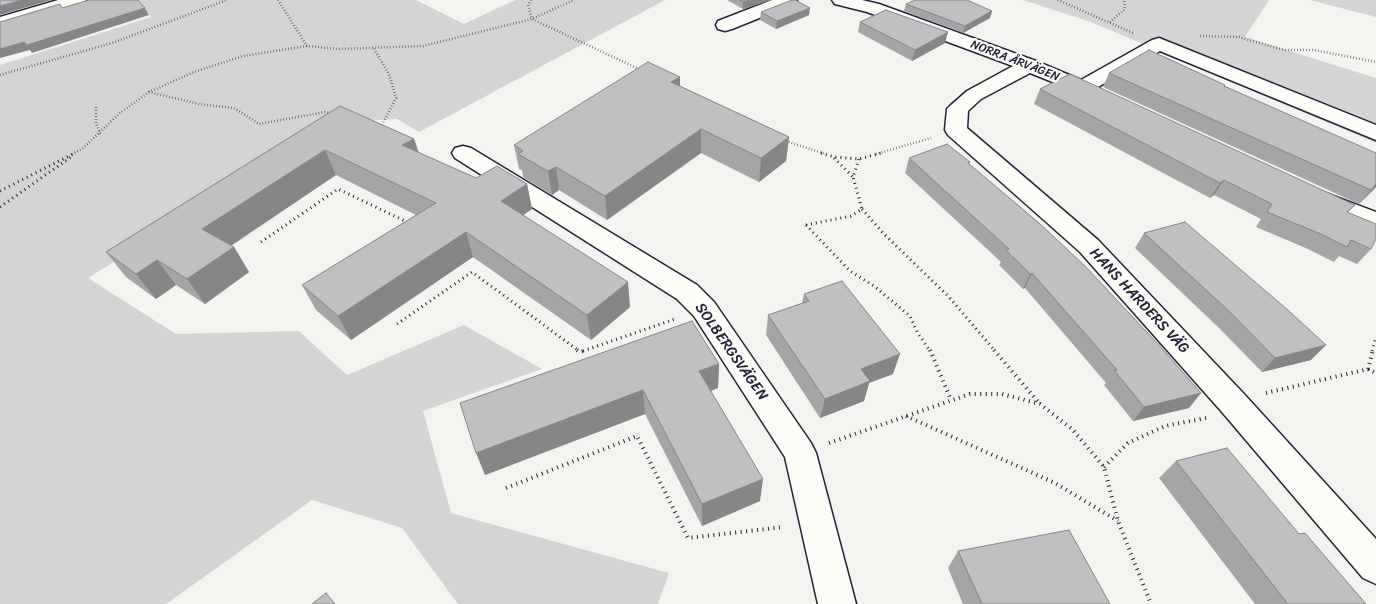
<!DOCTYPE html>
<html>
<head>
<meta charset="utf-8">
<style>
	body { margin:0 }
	canvas { display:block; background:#f4f3ef }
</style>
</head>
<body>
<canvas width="1376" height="604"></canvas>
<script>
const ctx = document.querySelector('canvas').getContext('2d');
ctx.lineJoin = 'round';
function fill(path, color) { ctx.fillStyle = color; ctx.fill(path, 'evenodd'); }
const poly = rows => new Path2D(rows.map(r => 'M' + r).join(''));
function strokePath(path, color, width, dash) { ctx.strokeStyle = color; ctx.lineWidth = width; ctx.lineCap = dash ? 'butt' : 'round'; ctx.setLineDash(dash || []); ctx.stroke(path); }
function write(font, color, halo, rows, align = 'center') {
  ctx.font = font + ' Sriracha,sans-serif'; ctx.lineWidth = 4.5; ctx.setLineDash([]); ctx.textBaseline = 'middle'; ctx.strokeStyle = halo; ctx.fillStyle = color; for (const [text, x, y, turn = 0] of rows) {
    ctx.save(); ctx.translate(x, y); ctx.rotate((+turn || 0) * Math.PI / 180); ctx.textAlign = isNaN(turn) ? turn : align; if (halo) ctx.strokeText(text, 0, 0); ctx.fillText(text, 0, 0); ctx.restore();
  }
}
const green = poly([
	[139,0,416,0,464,24,515,0,665,0,419,132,397,119,340,122,88,278,176,334,299,331,347,375,464,325,542,369,423,411,451,513,669,573,658,604,458,604,402,528,312,500,166,604,0,604,0,65,151,17],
	[1023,0,1269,0,1245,37,1376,78,1376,143,1091,22],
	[1310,0,1376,0,1376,17]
]);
const pathFar2 = poly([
	[278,0,307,46],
	[531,0,528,5,532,19,641,70],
	[1058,0,1133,33],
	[1110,22,1125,9,1124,0],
	[1200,36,1239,37,1284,50,1314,50,1376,62],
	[374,49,389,74,396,98,381,127],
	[0,75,112,43,227,0],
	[149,92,199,104,234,108,259,124,325,112,332,113],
	[96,107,96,123,100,134],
	[786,141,825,154],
	[72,154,82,149,120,113,149,92,194,72,243,56,307,46,338,49,423,46,532,19,574,0],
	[876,154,931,138]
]);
const pathFar1 = poly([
	[821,153,834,157,859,159,881,153],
	[834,158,853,177],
	[0,191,75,153],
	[0,207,71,157],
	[862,209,883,233,949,297,995,351],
	[806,225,850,271,874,286,910,316,917,332,930,351],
	[806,225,851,216,862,209,853,177,859,159],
	[261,242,338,189,407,222],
	[397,324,472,272,579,351],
	[583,351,675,319],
	[1372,351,1376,337]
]);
const path = poly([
	[577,350,580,352,586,350],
	[930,350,951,400],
	[994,350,1040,404],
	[1368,369,1376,373],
	[1266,393,1368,369,1373,350],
	[906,416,1055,483,1118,521],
	[829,443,970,394,1002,394,1040,404,1072,429,1104,467,1118,521,1151,604],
	[1104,467,1128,443,1165,426,1206,418],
	[506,488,637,436,688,538,784,527]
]);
const minor = poly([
	[58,0,86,0,83,4,0,29,0,17,58,0],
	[772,0,797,0,794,4,732,29,725,31,718,29,716,25,718,21,772,0],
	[832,0,862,0,879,4,1036,61,1081,80,1152,40,1159,38,1376,125,1376,140,1160,51,1098,87,1105,93,1102,97,1095,99,1030,73,981,99,968,111,967,128,1098,240,1244,394,1376,539,1376,584,1363,578,1222,412,1080,252,948,135,945,130,947,109,951,105,967,91,1013,66,867,12,835,4,832,0],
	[463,146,471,148,697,285,714,302,811,443,816,453,856,604,818,604,785,457,694,316,677,299,455,158,452,153,455,148,463,146],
	[1315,189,1376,212,1376,229,1306,203,1303,197,1306,191,1315,189]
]);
const wall = poly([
	[727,0,771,0,743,9],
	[906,4,992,11,990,18,963,33,904,11],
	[761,12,809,15,776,29,760,20],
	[860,22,945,43,912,61,858,32],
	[1109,73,1225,85,1224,86,1376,187,1359,204,1103,87],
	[680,77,680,86,789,137,786,161,759,182,701,153,607,220,559,190,552,195,523,177,522,170,519,169,514,145],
	[1040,89,1355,205,1348,212,1371,249,1357,264,1339,256,1334,262,1308,249,1256,227,1261,219,1214,195,1210,198,1034,104],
	[340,106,414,139,419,153,476,178,527,184,532,209,523,215,630,307,591,340,473,257,351,340,316,310,302,285,416,215,336,175,231,246,234,247,249,272,205,304,176,285,156,299,126,277,106,252],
	[909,158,969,164,1189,408,1133,421,1104,385,1106,383,1025,288,1023,289,999,265,1001,262,905,173],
	[1144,233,1311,360,1262,372,1219,328,1135,248],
	[804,294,893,374,869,383,864,401,820,418,766,335,768,315,802,303],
	[719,364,718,388,711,391,760,501,702,526,645,414,485,475,460,403],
	[1176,461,1299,534,1366,604,1255,604,1159,478],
	[958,551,1110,604,963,604,948,568]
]);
const shadedWall = poly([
	[22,0,51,0,0,15,0,6],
	[750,0,771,0,743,9,743,2],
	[145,8,149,15,32,53,30,50,0,58,0,49],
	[810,8,809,15,776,29,777,21],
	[992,11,990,18,963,33,965,26],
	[948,32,945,43,912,61,915,50],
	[680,77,680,100,671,82],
	[701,129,701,153,607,220,605,196],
	[789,137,786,161,759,182,761,158],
	[414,139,422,163,402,145],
	[325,150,336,175,218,254,202,229],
	[556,167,559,190,552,195,548,171],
	[1224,180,1214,195,1210,198,1220,183],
	[527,184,532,209,507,226,501,201],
	[1376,184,1376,187,1359,204,1371,190],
	[466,232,473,257,351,340,338,316],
	[234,247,249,272,205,304,187,279],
	[157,260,176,285,156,299,136,274],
	[1032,273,1025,288,1023,289,1030,274],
	[628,282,630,307,591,340,587,315],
	[1326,345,1311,360,1262,372,1275,358],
	[900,354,893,374,869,383,864,401,820,418,825,399,861,369],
	[719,364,718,388,699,395,699,371],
	[643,390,645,414,485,475,476,453],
	[1201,393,1189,408,1133,421,1144,407],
	[763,479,760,501,702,526,702,504]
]);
const building = poly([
	[0,0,22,0,0,6,0,0],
	[89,0,138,0,145,8,27,45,24,42,0,49,0,22,60,4,62,8,89,0],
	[740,0,750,0,743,2,740,0],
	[792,0,795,0,810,8,777,21,761,12,792,0],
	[915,0,967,0,992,11,965,26,906,4,915,0],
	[886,10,948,32,915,50,860,22,886,10],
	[1149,50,1225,85,1224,86,1376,153,1376,184,1371,190,1109,73,1149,50],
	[648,62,680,77,671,82,789,137,761,158,701,129,605,196,556,167,548,171,518,154,523,151,514,145,648,62],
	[1070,74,1355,205,1347,212,1376,224,1376,239,1371,249,1351,240,1347,247,1321,234,1267,212,1272,204,1224,180,1220,183,1040,89,1070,74],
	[340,106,414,139,402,145,476,178,497,166,527,184,501,201,628,282,587,315,466,232,338,316,302,285,436,203,325,150,202,229,234,247,187,279,157,260,136,274,106,252,340,106],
	[947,144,970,162,968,163,1039,223,1085,266,1159,345,1201,393,1144,407,1114,370,1117,370,1032,273,1030,274,1006,250,1009,249,909,158,947,144],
	[1185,222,1289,311,1326,345,1275,358,1231,313,1144,233,1185,222],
	[842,281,900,354,861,369,870,381,825,399,768,315,809,301,804,294,842,281],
	[692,321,719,364,699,371,763,479,702,504,643,390,476,453,460,403,692,321],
	[1227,448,1299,534,1305,533,1366,604,1288,604,1176,461,1227,448],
	[1069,530,1110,604,982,604,958,551,1069,530],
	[326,593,335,604,312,604,326,593]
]);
const farStreetnames = [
	["NORRA ÅRVÄGEN",1015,61,21]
];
const streetNames = [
	["HANS HARDERS VÄG",1139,301,47],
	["SOLBERGSVÄGEN",731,352,55]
];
fill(green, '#d5d4d5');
strokePath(minor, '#22223b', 3);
strokePath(pathFar2, '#22223b', 2.5, [0.5, 2.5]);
strokePath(pathFar1, '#22223b', 3, [1, 4]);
strokePath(path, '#22223b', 4, [1, 4.5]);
fill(minor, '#fdfcf7');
fill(wall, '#a5a4a7');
fill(shadedWall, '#868688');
fill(building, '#c0bfc2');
strokePath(building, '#868688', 1);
write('12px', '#22223b', '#fdfcf7', farStreetnames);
write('15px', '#22223b', '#fdfcf7', streetNames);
</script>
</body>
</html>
